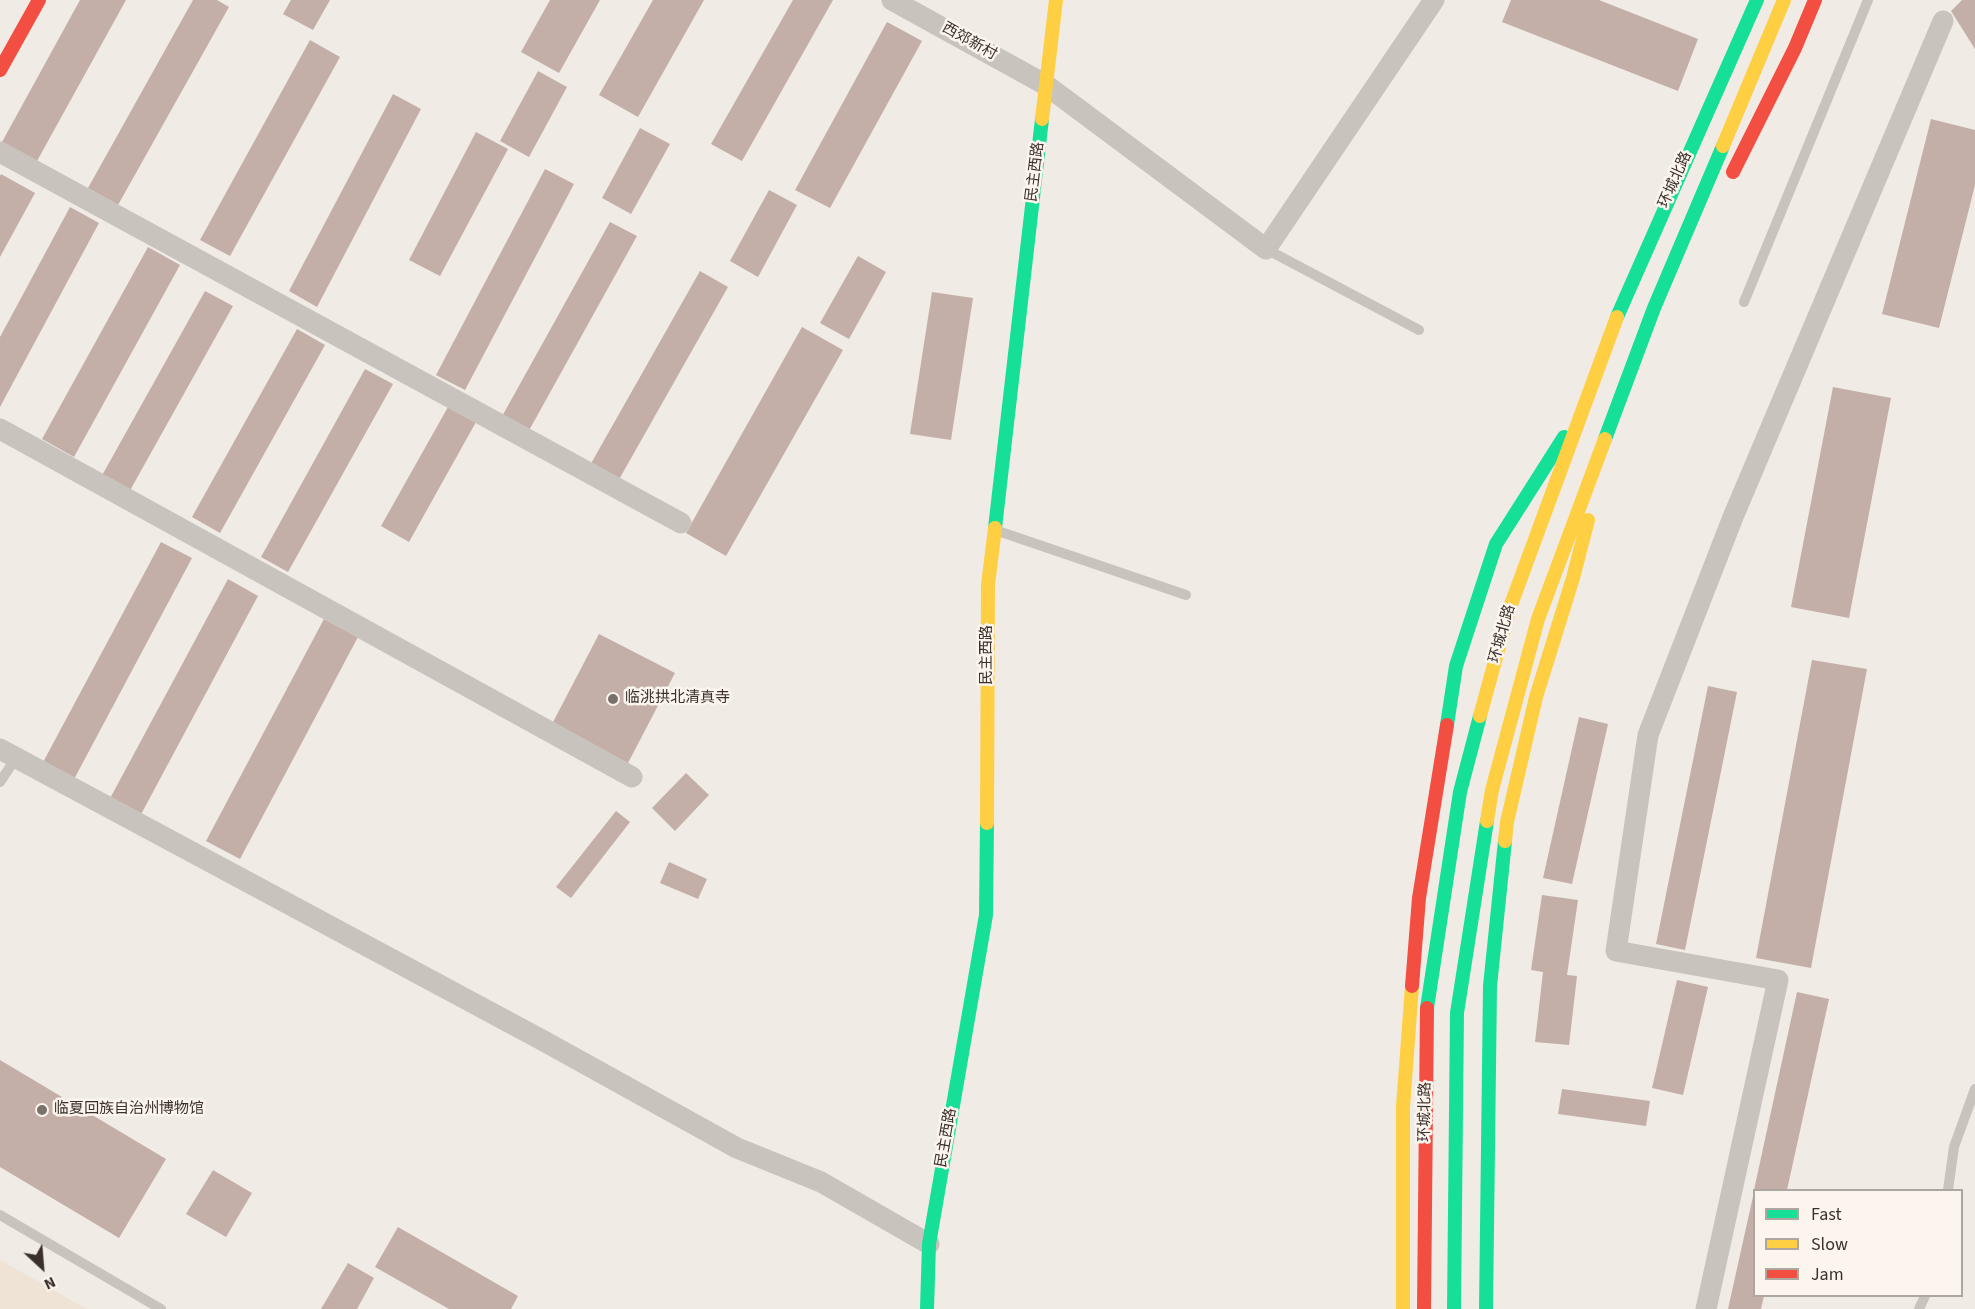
<!DOCTYPE html>
<html>
<head>
<meta charset="utf-8">
<style>
	body { margin:0 }
	#map { position:relative; width:1975px; height:1309px; overflow:hidden; background:#f0ebe5; font-family:"Source Sans 3",sans-serif }
	canvas { display:block }
	.legend { position:absolute; left:1753px; top:1189px; width:210px; height:108px; box-sizing:border-box; background:#fbf5ee; border:2px solid #aea6a0; margin:0; padding:8px 10px; list-style:none; font-size:18px; color:#3b302b }
	.legend li { display:flex; align-items:center; gap:12px; height:30px }
	.legend b { width:30px; border:2px solid #aea6a0 }
	.north { position:absolute; left:12px; top:1237px; width:60px; height:60px; -webkit-text-stroke:4px #fbf5ee; paint-order:stroke; rotate:154deg; font-size:16px; font-weight:700; line-height:24px; text-align:center; color:#3b302b }
	.north::after { content:''; display:block; margin:auto; width:21px; height:27px; background:#3b302b; clip-path:polygon(50% 0,100% 100%,50% 72%,0 100%) }
</style>
</head>
<body>
<div id="map">
<canvas width="1975" height="1309"></canvas>
<ul class="legend">
<li><b style="height:8px;background:#16e098"></b>Fast</li>
<li><b style="height:8px;background:#ffcf43"></b>Slow</li>
<li><b style="height:8px;background:#f24e42"></b>Jam</li>
</ul>
<div class="north">N</div>
</div>
<script>
const ctx = document.querySelector('canvas').getContext('2d');
ctx.lineJoin = 'round';
function fill(path, color) { ctx.fillStyle = color; ctx.fill(path, 'evenodd'); }
const poly = rows => new Path2D(rows.map(r => 'M' + r).join(''));
function strokePath(path, color, width, dash) { ctx.strokeStyle = color; ctx.lineWidth = width; ctx.lineCap = dash ? 'butt' : 'round'; ctx.setLineDash(dash || []); ctx.stroke(path); }
function write(font, color, halo, rows, align = 'center') {
  ctx.font = font + ' "Source Sans 3","Noto Sans SC",sans-serif'; ctx.lineWidth = 5; ctx.setLineDash([]); ctx.textBaseline = 'middle'; ctx.strokeStyle = halo; ctx.fillStyle = color; for (const [text, x, y, turn = 0] of rows) {
    ctx.save(); ctx.translate(x, y); ctx.rotate((+turn || 0) * Math.PI / 180); ctx.textAlign = isNaN(turn) ? turn : align; if (halo) ctx.strokeText(text, 0, 0); ctx.fillText(text, 0, 0); ctx.restore();
  }
}
const plaza = poly([
	[0,1260,87,1309,0,1309]
]);
const building = poly([
	[80,0,126,0,37,161,2,142],
	[193,0,217,0,229,7,118,205,88,188],
	[291,0,330,0,313,30,283,14],
	[550,0,600,0,559,73,521,52],
	[653,0,704,0,638,117,599,95],
	[793,0,833,0,742,161,711,144],
	[1511,0,1599,0,1698,39,1678,91,1502,22],
	[1962,0,1975,0,1975,49,1951,11],
	[887,22,922,41,830,208,795,190],
	[310,40,340,57,230,256,200,240],
	[538,71,567,87,529,157,500,141],
	[393,94,421,109,317,307,289,291],
	[1931,119,1975,130,1975,185,1939,328,1882,314],
	[640,128,670,144,631,214,602,198],
	[476,132,508,149,440,276,409,260],
	[545,169,574,184,465,390,436,375],
	[1,174,35,193,0,257,0,176],
	[769,190,797,205,758,277,730,261],
	[70,207,99,223,0,407,0,337],
	[610,222,637,236,527,434,500,420],
	[148,247,180,265,74,457,42,439],
	[858,256,886,272,849,339,820,323],
	[700,271,728,287,617,483,589,467],
	[205,291,233,306,128,494,100,479],
	[932,292,973,298,951,440,910,434],
	[802,327,843,350,726,556,686,533],
	[297,329,325,345,220,533,192,517],
	[365,369,393,384,288,572,261,557],
	[1833,387,1891,398,1849,618,1791,607],
	[448,407,476,422,409,542,381,526],
	[161,542,192,558,72,783,41,766],
	[228,579,258,596,138,820,107,804],
	[324,619,358,637,240,859,206,841],
	[599,634,675,673,628,763,552,724],
	[1812,660,1867,669,1811,968,1756,958],
	[1708,686,1737,692,1685,950,1656,944],
	[1579,717,1608,724,1572,884,1543,878],
	[686,773,709,795,675,831,652,808],
	[616,811,630,822,571,898,556,887],
	[669,862,707,879,698,899,660,883],
	[1542,895,1578,900,1567,975,1577,976,1569,1045,1535,1042,1543,972,1531,970],
	[1677,980,1708,987,1683,1095,1652,1088],
	[1797,992,1829,999,1787,1190,1754,1190],
	[0,1060,166,1159,119,1238,0,1167],
	[1562,1089,1650,1101,1646,1126,1558,1114],
	[213,1170,252,1193,226,1237,186,1214],
	[1754,1192,1754,1296,1764,1296,1761,1309,1728,1309],
	[398,1227,518,1296,511,1309,449,1309,375,1267],
	[348,1263,374,1278,357,1309,321,1309]
]);
const lane = poly([
	[1266,249,1419,330],
	[1744,302,1868,0],
	[998,531,1186,595],
	[0,782,16,758],
	[1948,1190,1954,1147,1975,1089],
	[0,1215,161,1309],
	[1919,1309,1925,1296]
]);
const street = poly([
	[892,0,1046,85,1266,249,1434,0],
	[0,152,681,523],
	[0,429,632,777],
	[0,749,542,1040,737,1148,821,1182,929,1244],
	[1706,1309,1778,980,1616,951,1648,735,1733,517,1943,21]
]);
const fast = poly([
	[1617,317,1757,0],
	[1605,439,1654,308,1723,146],
	[995,528,1042,119],
	[1447,725,1456,666,1496,544,1564,437],
	[1427,1008,1460,792,1480,716],
	[927,1309,929,1244,986,915,987,823],
	[1454,1309,1457,1013,1487,821],
	[1486,1309,1490,986,1505,841]
]);
const slow = poly([
	[1042,119,1056,0],
	[1723,146,1784,0],
	[1480,716,1509,610,1617,317],
	[1487,821,1492,790,1538,619,1605,439],
	[987,823,988,585,995,528],
	[1505,841,1507,822,1536,697,1573,578,1588,520],
	[1403,1309,1403,1107,1412,986]
]);
const jam = poly([
	[0,70,39,0],
	[1733,172,1795,48,1815,0],
	[1412,986,1419,898,1447,725],
	[1424,1309,1427,1008]
]);
const markers = [
	[613,699,6,"#7a716c"],
	[42,1110,6,"#7a716c"]
];
const streetNames = [
	["西郊新村",969,42,29],
	["民主西路",1036,172,-83],
	["环城北路",1676,180,-66],
	["环城北路",1503,634,-74],
	["民主西路",988,655,-90],
	["环城北路",1426,1112,-89],
	["民主西路",947,1138,-80]
];
const poiNames = [
	["临洮拱北清真寺",625,699],
	["临夏回族自治州博物馆",54,1110]
];
fill(plaza, '#eee3d5');
fill(building, '#c3afa7');
strokePath(lane, '#c9c3be', 10);
strokePath(street, '#c9c3be', 21);
strokePath(fast, '#16e098', 14);
strokePath(slow, '#ffcf43', 14);
strokePath(jam, '#f24e42', 14);
for (const [x, y, r, color] of markers) { const dot = new Path2D(); dot.arc(x, y, r, 0, 2 * Math.PI); ctx.fillStyle = color; ctx.fill(dot); strokePath(dot, '#fbf5ee', 2); }
write('15px', '#3b302b', '#fbf5ee', streetNames);
write('15px', '#3b302b', '#fbf5ee', poiNames, 'left');
</script>
</body>
</html>
